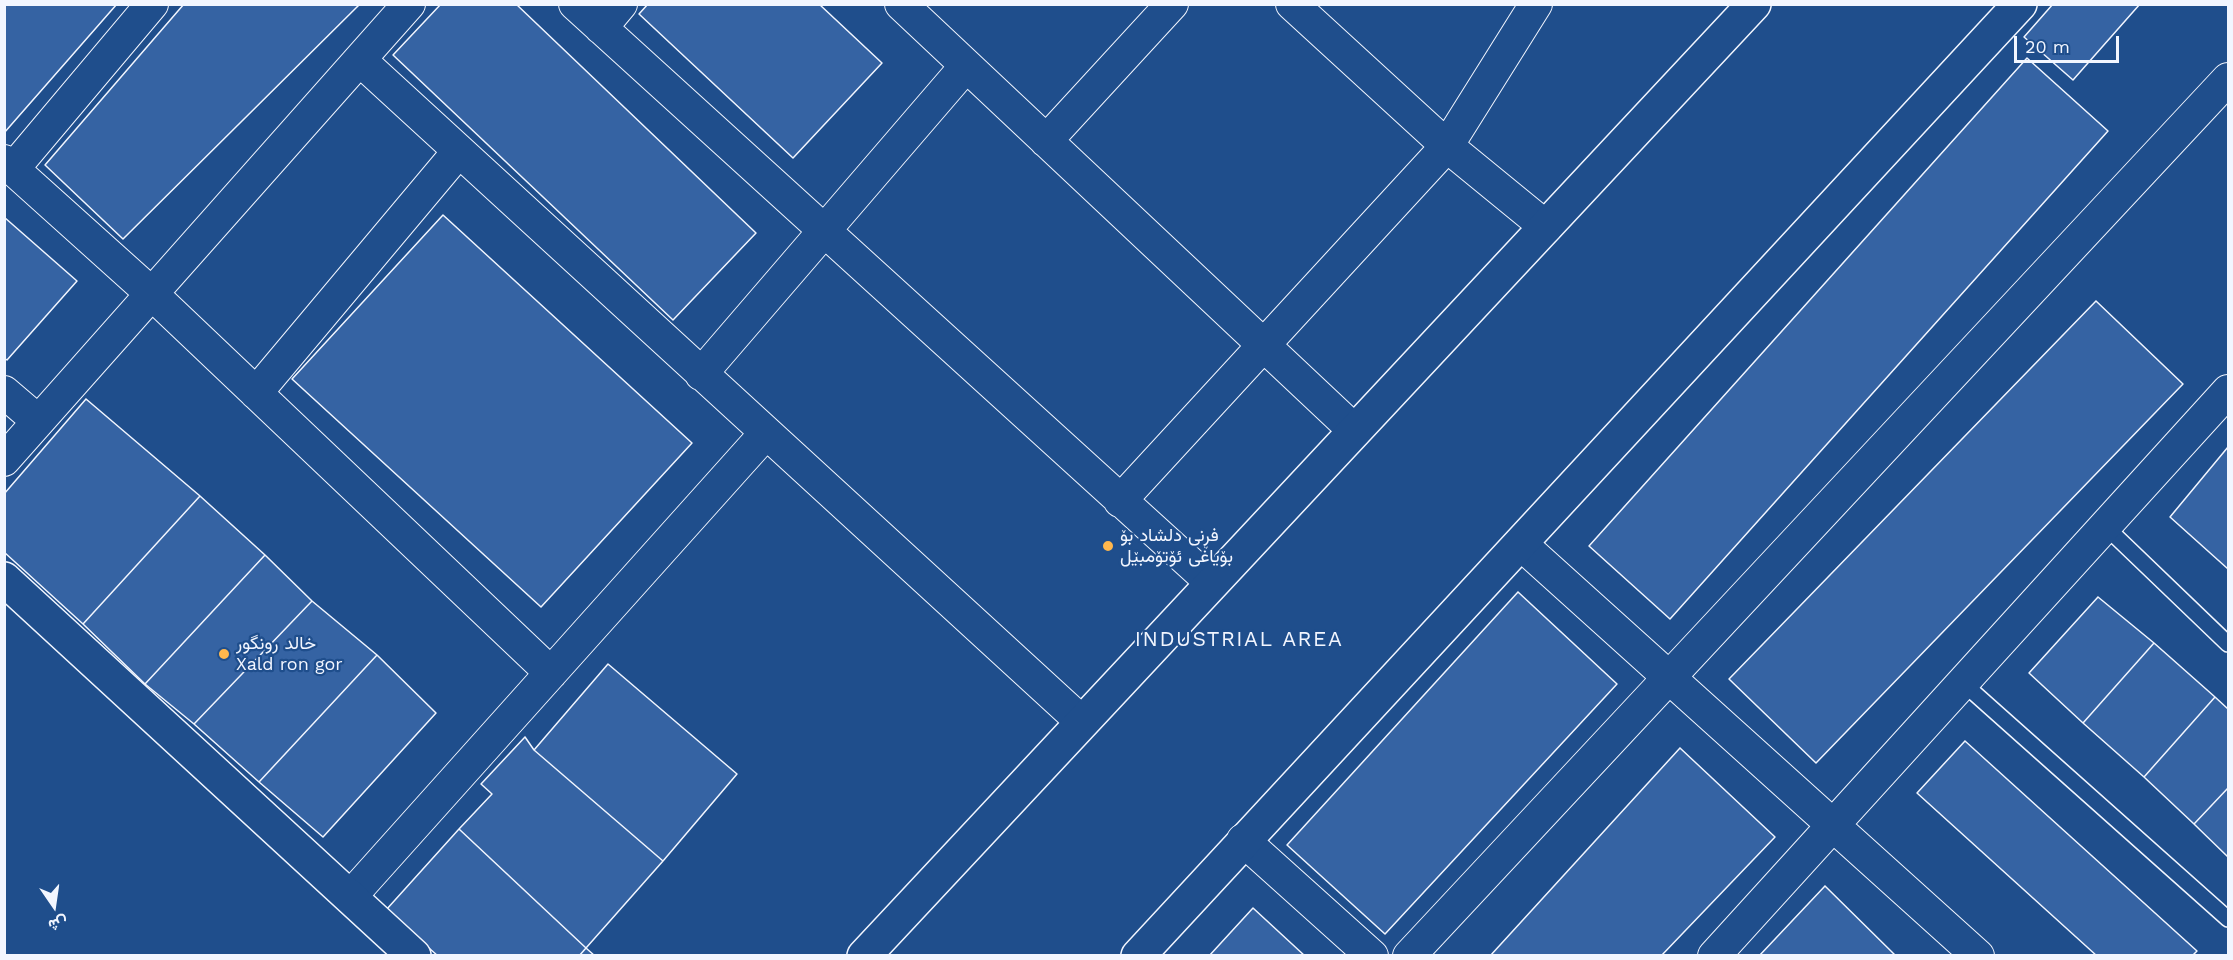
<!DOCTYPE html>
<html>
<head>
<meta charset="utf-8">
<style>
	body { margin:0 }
	#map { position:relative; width:2233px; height:960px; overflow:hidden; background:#1f4e8c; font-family:"Work Sans",Vazirmatn,sans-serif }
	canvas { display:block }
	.frame { position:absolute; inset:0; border:6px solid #f2f6ff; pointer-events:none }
	.north { position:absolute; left:24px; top:876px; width:60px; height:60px; -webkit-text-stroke:4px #1f4e8c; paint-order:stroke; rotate:167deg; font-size:16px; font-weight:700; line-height:24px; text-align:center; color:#f2f6ff }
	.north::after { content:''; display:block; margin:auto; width:21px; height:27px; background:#f2f6ff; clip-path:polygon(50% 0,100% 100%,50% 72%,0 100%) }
	.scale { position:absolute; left:2014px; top:36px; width:105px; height:27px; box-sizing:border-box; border:3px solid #f2f6ff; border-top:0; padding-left:8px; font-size:18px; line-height:21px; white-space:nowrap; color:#f2f6ff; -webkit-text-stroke:4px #1f4e8c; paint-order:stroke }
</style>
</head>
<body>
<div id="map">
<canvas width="2233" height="960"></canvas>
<div class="frame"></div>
<div class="north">ش</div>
<div class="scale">20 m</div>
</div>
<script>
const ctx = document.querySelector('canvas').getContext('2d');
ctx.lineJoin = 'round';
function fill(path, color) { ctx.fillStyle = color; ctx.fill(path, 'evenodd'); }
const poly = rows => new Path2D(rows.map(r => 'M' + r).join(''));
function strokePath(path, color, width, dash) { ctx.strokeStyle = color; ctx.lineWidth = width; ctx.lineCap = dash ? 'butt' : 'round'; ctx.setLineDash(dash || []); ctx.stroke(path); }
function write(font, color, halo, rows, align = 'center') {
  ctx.font = font + ' "Work Sans",Vazirmatn,sans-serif'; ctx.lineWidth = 4.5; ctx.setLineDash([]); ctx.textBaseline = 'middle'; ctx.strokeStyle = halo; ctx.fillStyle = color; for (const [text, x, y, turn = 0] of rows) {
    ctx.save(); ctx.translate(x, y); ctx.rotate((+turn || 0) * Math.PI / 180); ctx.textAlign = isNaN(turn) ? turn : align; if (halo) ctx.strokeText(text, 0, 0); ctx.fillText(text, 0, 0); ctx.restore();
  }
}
const building = poly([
	[4,4,117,4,4,133,4,4],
	[184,4,360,4,123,239,45,165,184,4],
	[441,4,516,4,756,233,673,320,393,55,441,4],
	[648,4,819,4,882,63,793,158,639,14,648,4],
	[2053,4,2140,4,2073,80,2024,37,2053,4],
	[2027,58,2108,131,1670,619,1589,546,2027,58],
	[443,215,692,443,541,607,292,379,443,215],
	[4,217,77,281,7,360,4,358,4,217],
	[2096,301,2183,384,1816,763,1729,679,2096,301],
	[86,399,200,496,83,624,4,552,4,494,86,399],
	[2228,447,2228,569,2170,517,2228,447],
	[200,496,265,555,145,684,83,624,200,496],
	[265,555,312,601,194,724,145,684,265,555],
	[1518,592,1617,684,1385,934,1287,845,1518,592],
	[2098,597,2154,643,2083,723,2029,673,2098,597],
	[312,601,377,655,259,782,194,724,312,601],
	[2154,643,2215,697,2144,777,2083,723,2154,643],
	[377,655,436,713,323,837,259,782,377,655],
	[608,664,737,774,663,861,534,750,608,664],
	[2215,697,2228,709,2228,788,2194,824,2144,777,2215,697],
	[525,737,534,750,663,861,586,948,459,829,492,794,481,784,525,737],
	[1965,741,2197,951,2192,956,2097,956,1917,793,1965,741],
	[1680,748,1775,837,1661,956,1490,956,1680,748],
	[2228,788,2228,857,2194,824,2228,788],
	[459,829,586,948,579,956,438,956,386,910,459,829],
	[1825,886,1896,956,1759,956,1825,886],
	[1253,908,1305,956,1209,956,1253,908],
	[586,948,595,956,579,956,586,948]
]);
const service = poly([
	[2105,526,2228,644],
	[1963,683,2228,919]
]);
const minor = poly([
	[575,4,1212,583],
	[901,4,1355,431],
	[1292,4,1447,146,1546,227],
	[601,28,621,4],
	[360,60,1082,722],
	[1046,141,1172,4],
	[4,161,152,294,551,673],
	[13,169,152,4],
	[701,374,966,66],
	[4,392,38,421],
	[256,393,459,151],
	[4,460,409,4],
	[1120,501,1447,146,1536,4],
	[1521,544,1978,956],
	[1243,840,1372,956],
	[350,897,766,433],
	[1409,956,2228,79],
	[1714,956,2228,391]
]);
const tertiary = poly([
	[4,579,414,956],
	[864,956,1754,4],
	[1138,956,2020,4]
]);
const markers = [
	[1108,546,6,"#ffb74d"],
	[224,654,6,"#ffb74d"]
];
const poiNames = [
	["فڕنی دلشاد بۆ",1120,536],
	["بۆیاغی ئۆتۆمبێل",1120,557],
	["خالد رونگور",236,644],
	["Xald ron gor",236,665]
];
const quarterNames = [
	["INDUSTRIAL AREA",1239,640]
];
fill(building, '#3563a3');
strokePath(building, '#f2f6ff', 1.5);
strokePath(service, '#f2f6ff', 18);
strokePath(minor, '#f2f6ff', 34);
strokePath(tertiary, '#f2f6ff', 36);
strokePath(service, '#1f4e8c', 15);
strokePath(minor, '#1f4e8c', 32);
strokePath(tertiary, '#1f4e8c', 33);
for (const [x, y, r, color] of markers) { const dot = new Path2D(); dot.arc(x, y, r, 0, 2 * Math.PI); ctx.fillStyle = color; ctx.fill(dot); strokePath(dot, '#1f4e8c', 2); }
write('18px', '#f2f6ff', '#1f4e8c', poiNames, 'left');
ctx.letterSpacing = '1.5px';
write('21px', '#f2f6ff', '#1f4e8c', quarterNames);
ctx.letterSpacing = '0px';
</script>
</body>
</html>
